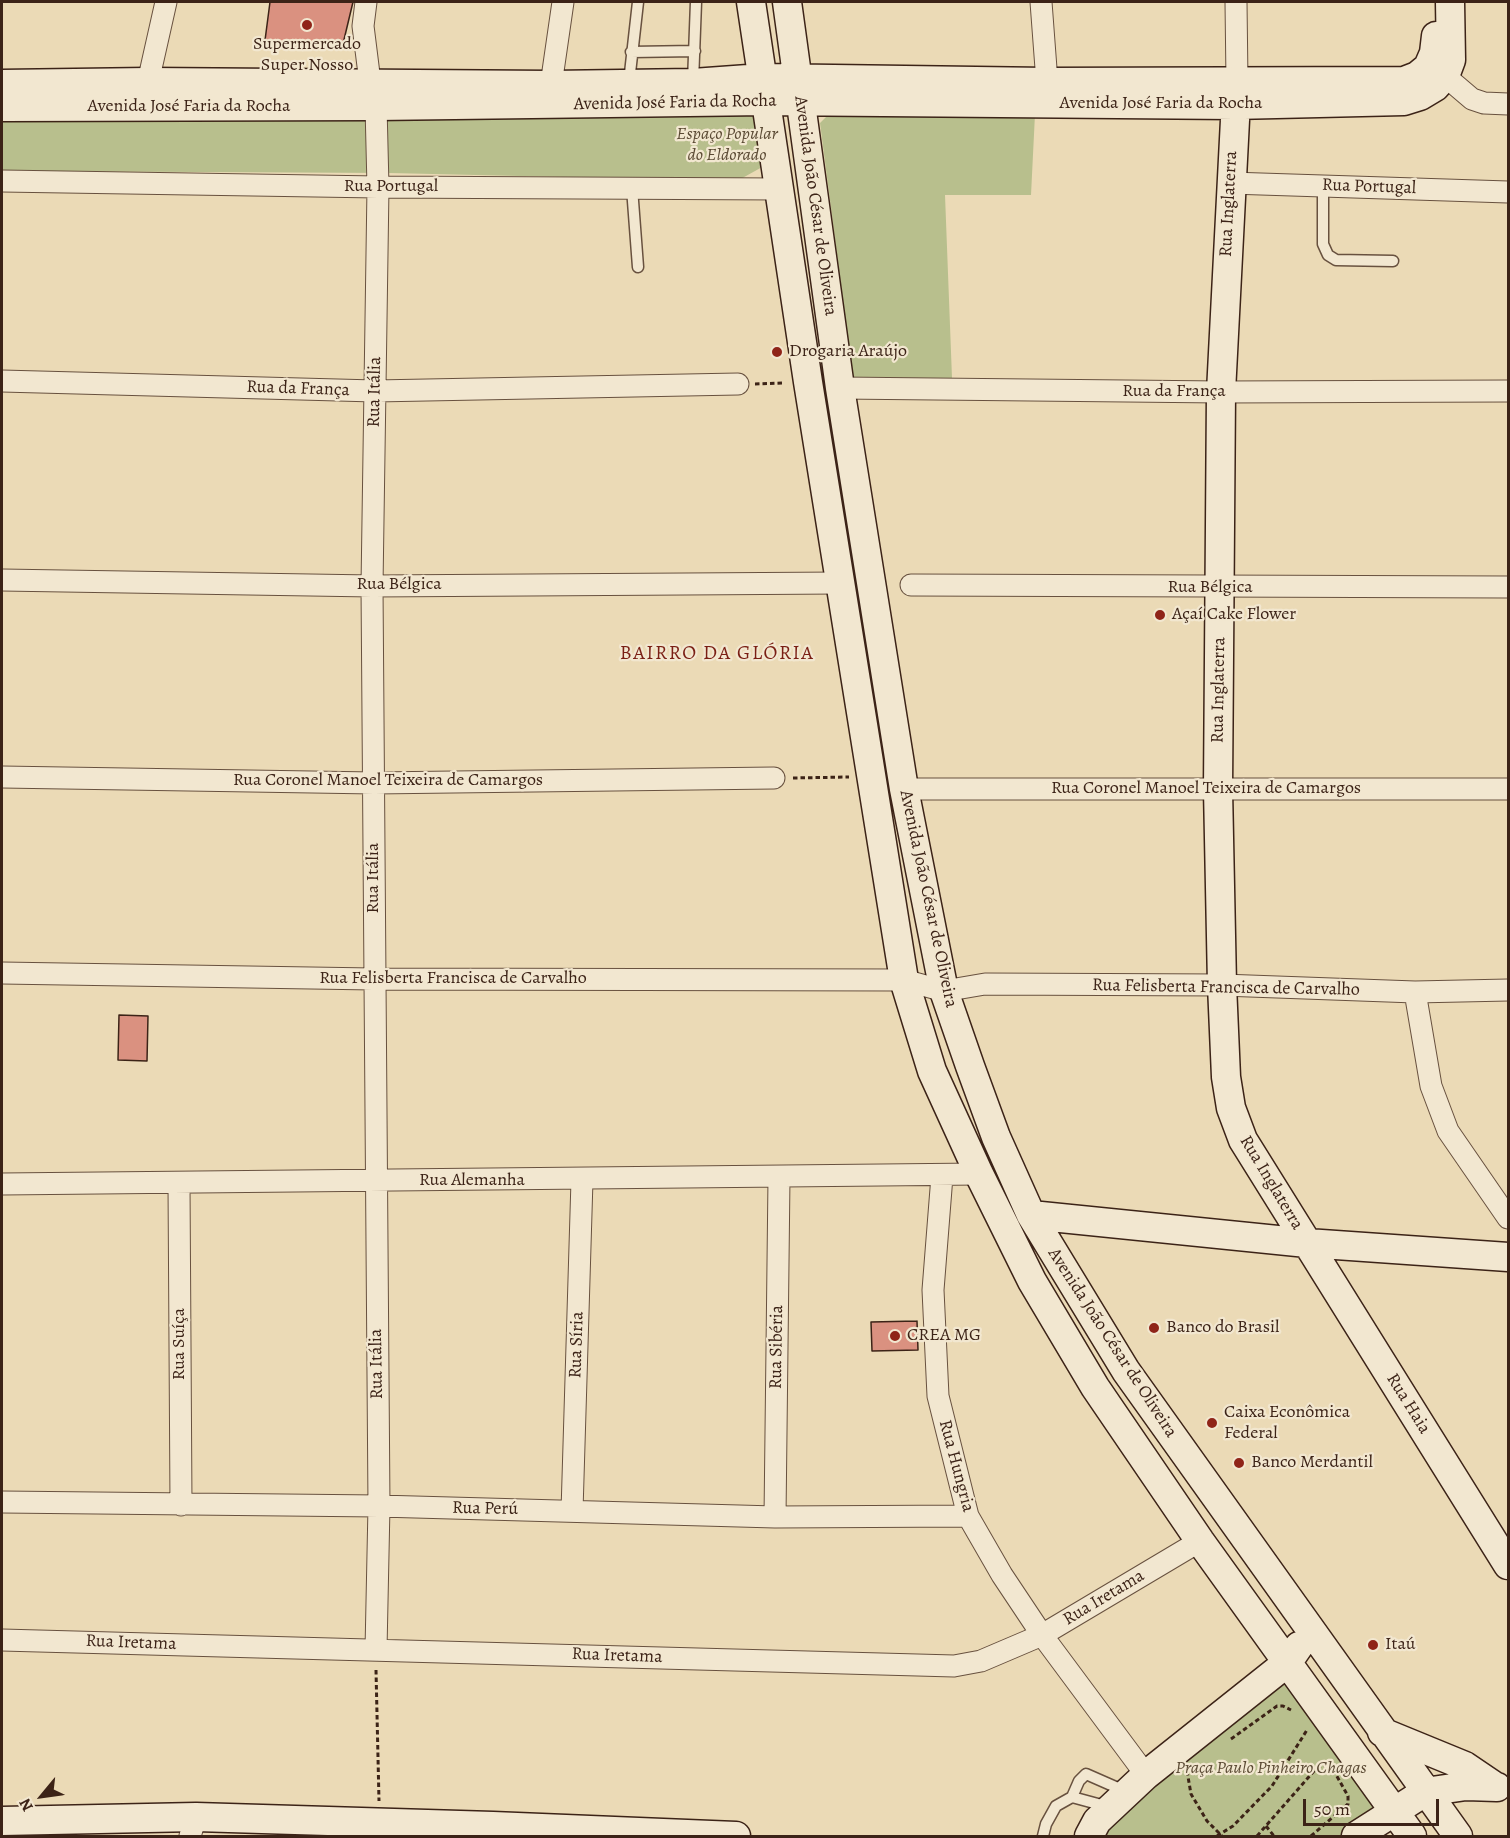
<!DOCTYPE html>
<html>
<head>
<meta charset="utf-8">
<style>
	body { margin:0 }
	#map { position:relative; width:1510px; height:1838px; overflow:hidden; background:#ebdab6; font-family:Alegreya,serif }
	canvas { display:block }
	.frame { position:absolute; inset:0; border:3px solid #3c2317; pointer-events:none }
	.north { position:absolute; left:12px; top:1766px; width:60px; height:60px; -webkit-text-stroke:4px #f2e7d0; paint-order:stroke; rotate:241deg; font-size:16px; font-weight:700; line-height:24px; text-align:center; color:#3c2317 }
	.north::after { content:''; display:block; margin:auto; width:21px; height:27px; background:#3c2317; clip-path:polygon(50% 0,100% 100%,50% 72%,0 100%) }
	.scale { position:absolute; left:1303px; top:1799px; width:136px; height:27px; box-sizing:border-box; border:3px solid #3c2317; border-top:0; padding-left:8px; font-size:18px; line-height:21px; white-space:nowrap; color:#3c2317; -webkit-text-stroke:4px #f2e7d0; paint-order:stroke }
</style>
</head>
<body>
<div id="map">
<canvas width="1510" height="1838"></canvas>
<div class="frame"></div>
<div class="north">N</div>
<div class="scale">50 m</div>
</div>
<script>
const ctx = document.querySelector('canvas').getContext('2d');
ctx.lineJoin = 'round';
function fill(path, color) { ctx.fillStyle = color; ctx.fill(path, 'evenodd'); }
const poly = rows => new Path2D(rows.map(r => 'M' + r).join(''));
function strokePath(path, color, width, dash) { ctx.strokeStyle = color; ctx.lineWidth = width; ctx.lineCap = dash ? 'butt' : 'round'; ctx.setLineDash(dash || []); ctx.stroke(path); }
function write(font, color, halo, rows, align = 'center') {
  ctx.font = font + ' Alegreya,serif'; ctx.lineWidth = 4.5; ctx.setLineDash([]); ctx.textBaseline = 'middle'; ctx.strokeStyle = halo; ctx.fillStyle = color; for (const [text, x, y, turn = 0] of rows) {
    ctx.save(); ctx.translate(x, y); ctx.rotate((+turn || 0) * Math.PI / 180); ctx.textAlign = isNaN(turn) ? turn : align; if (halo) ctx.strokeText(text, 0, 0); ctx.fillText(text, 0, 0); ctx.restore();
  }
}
const green = poly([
	[763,108,773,161,737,181,389,173,2,171,2,112],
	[833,110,1035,114,1031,195,945,195,952,378,853,378,820,123],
	[1283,1673,1383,1808,1346,1836,1095,1836]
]);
const building = poly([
	[270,2,353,2,342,48,264,48,270,2],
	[119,1015,148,1016,147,1061,118,1060,119,1015],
	[917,1321,918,1350,872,1351,871,1322,917,1321]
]);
const path = poly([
	[755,384,785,383],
	[793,778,849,777],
	[376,1670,379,1801],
	[1231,1739,1277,1706,1283,1706,1291,1710],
	[1187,1771,1191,1794,1207,1821,1222,1836],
	[1266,1826,1274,1836],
	[1217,1836,1233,1826,1272,1786,1307,1730],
	[1257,1836,1314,1771,1322,1765,1330,1765],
	[1311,1836,1348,1804,1348,1796,1330,1764]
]);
const lane = poly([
	[631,52,695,51],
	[629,82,638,2],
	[693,82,696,2],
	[1323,186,1323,244,1328,255,1336,260,1393,261],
	[632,188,638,267],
	[1072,1797,1079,1781,1086,1774,1127,1792],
	[1043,1836,1046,1824,1056,1806,1072,1797,1109,1807]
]);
const street = poly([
	[366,2,363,26,370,82,376,106,378,187,372,586,379,1506,376,1650],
	[1041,2,1047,82],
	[1236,2,1237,81],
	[1445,76,1472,99,1484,103,1508,104],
	[148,82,166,2],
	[551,85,563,2],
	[2,181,378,187,780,189],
	[1230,183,1508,192],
	[2,381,375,391,738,384],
	[840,388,1221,392,1508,391],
	[2,580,372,586,841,583],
	[911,585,1508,587],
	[2,777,374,783,774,778],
	[904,789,1508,789],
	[2,973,373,979,904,980,944,991,985,984,1222,985,1415,992,1508,990],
	[1415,992,1431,1086,1448,1131,1508,1218],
	[942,1176,933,1290,938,1396,968,1516,1002,1575,1042,1635,1146,1775],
	[2,1184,979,1174],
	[179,1184,181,1505],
	[2,1502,379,1506,775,1517,968,1516],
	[572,1511,582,1180],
	[775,1517,779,1178],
	[2,1640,954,1666,981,1661,1042,1635,1200,1541],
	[190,1836,196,1817]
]);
const secondary = poly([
	[751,2,808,382,904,980,932,1071,979,1174,1032,1281,1095,1387,1200,1541,1412,1836],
	[787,2,840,388,904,789,944,991,970,1066,996,1137,1031,1215,1126,1371,1458,1836],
	[1237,81,1221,392,1218,789,1222,985,1226,1077,1231,1108,1243,1140,1508,1565],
	[2,84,148,82,551,85,693,83,762,78,1047,82,1404,81,1417,76,1428,67,1434,53,1436,36],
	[2,107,376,106,766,101,1234,105,1404,101,1420,96,1435,87,1445,76,1451,60,1450,2],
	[1031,1215,1307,1243,1508,1257],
	[1382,1732,1465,1766,1496,1787],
	[2,1821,196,1817,493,1826,736,1836],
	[1089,1836,1097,1821,1146,1775,1288,1662,1299,1646],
	[1356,1836,1425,1792,1466,1786,1497,1787]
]);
const markers = [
	[307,25,6,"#8f2418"],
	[777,352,6,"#8f2418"],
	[1160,615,6,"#8f2418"],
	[1154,1328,6,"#8f2418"],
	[895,1336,6,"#8f2418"],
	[1212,1423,6,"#8f2418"],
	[1239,1463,6,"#8f2418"],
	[1373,1645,6,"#8f2418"]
];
const poiNames = [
	["Supermercado",307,45,"center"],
	["Super Nosso",307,66,"center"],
	["Drogaria Araújo",789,352],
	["Açaí Cake Flower",1172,615],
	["Banco do Brasil",1166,1328],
	["CREA MG",907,1336],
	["Caixa Econômica",1224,1413],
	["Federal",1224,1434],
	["Banco Merdantil",1251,1463],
	["Itaú",1385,1645]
];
const streetNames = [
	["Avenida José Faria da Rocha",675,103,-1],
	["Avenida José Faria da Rocha",1161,104],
	["Avenida José Faria da Rocha",189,107],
	["Rua Portugal",391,187],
	["Rua Portugal",1369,187,2],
	["Rua Inglaterra",1229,204,-87],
	["Avenida João César de Oliveira",815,206,82],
	["Rua da França",298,389,2],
	["Rua Itália",375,392,-89],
	["Rua da França",1174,392],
	["Rua Bélgica",399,585],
	["Rua Bélgica",1210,588],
	["Rua Inglaterra",1219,690,-89],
	["Rua Coronel Manoel Teixeira de Camargos",388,781],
	["Rua Coronel Manoel Teixeira de Camargos",1206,789],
	["Rua Itália",374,878,-90],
	["Avenida João César de Oliveira",928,899,78],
	["Rua Felisberta Francisca de Carvalho",453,979],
	["Rua Felisberta Francisca de Carvalho",1226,988,1],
	["Rua Alemanha",472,1181],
	["Rua Inglaterra",1271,1183,59],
	["Avenida João César de Oliveira",1112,1343,57],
	["Rua Suíça",180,1344,-90],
	["Rua Síria",577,1345,-88],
	["Rua Sibéria",777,1347,-89],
	["Rua Itália",377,1364,-91],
	["Rua Haia",1408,1404,58],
	["Rua Hungria",956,1466,75],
	["Rua Perú",485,1509,1],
	["Rua Iretama",1104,1598,-31],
	["Rua Iretama",131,1643,2],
	["Rua Iretama",617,1656,2]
];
const parkNames = [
	["Espaço Popular",727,135],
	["do Eldorado",727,156],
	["Praça Paulo Pinheiro Chagas",1271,1769]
];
const neighbourhoodNames = [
	["BAIRRO DA GLÓRIA",717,654]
];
fill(green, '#b8bf8d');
fill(building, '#da9180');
strokePath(building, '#3c2317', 1.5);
strokePath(lane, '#68513f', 13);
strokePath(street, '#68513f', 23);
strokePath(secondary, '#3c2317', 31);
strokePath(path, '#3c2317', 3, [4.5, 3]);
strokePath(lane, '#f2e7d0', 10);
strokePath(street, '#f2e7d0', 21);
strokePath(secondary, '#f2e7d0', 28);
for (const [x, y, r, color] of markers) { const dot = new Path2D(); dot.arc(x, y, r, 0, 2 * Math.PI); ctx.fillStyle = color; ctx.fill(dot); strokePath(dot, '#f2e7d0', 2); }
write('18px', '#3c2317', '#f2e7d0', poiNames, 'left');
write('18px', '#3c2317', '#f2e7d0', streetNames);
write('italic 18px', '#5b4a34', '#f2e7d0', parkNames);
ctx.letterSpacing = '1.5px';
write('20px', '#7a1f14', '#f2e7d0', neighbourhoodNames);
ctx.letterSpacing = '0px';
</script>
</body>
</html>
